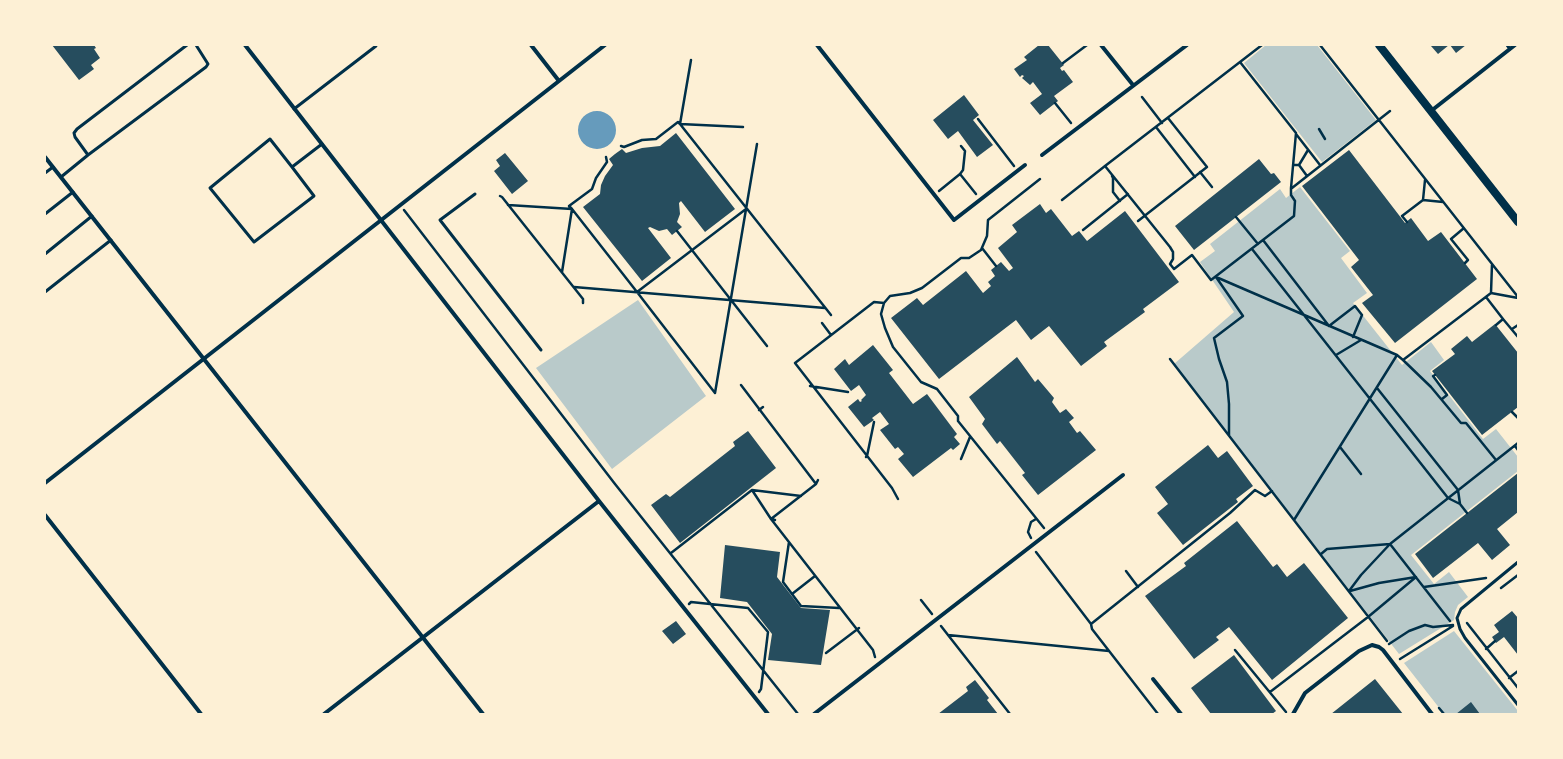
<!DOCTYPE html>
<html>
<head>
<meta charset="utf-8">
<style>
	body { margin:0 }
	#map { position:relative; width:1563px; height:759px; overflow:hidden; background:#fdf0d5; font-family:Raleway,sans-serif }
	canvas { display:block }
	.frame { position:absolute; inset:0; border:46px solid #fdf0d5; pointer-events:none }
</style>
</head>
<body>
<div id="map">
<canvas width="1563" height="759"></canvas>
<div class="frame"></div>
</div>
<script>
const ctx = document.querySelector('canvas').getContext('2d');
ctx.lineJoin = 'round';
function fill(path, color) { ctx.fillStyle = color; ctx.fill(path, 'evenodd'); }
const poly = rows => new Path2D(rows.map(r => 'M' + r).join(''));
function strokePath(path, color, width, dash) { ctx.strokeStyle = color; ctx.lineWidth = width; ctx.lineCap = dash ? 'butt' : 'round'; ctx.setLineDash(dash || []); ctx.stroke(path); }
const green = poly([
	[1266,45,1317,45,1376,120,1322,162,1244,63],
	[1300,187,1350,251,1341,258,1367,293,1353,303,1402,365,1431,342,1444,360,1430,371,1483,439,1496,429,1518,457,1518,471,1411,555,1434,584,1449,572,1468,597,1458,605,1455,612,1454,620,1399,654,1174,364,1234,312,1200,262,1215,251,1210,244,1280,189,1286,198],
	[638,300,706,396,612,469,536,368],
	[1454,631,1518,711,1518,714,1444,714,1404,663]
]);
const water = poly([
	'578 130a19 19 0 1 1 38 0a19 19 0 1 1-38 0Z'
]);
const building = poly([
	[52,45,94,45,96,48,94,49,100,58,91,65,94,69,79,80],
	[1039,45,1048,45,1064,65,1060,68,1062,71,1064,70,1073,82,1054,96,1058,101,1040,115,1030,103,1042,94,1033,82,1030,85,1022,78,1024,76,1022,75,1020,77,1014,69,1027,60,1024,57],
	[1432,45,1449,45,1438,54,1431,46],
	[1450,45,1466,45,1456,53],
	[964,95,979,115,973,120,993,145,977,157,958,131,948,139,933,120],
	[676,133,735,209,705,232,681,201,679,203,680,214,677,222,682,227,672,235,667,229,659,231,650,227,648,228,671,258,642,281,583,207,600,194,601,185,605,176,613,165,609,159,615,154,622,149,626,153,642,148,660,146],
	[1349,150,1405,223,1411,218,1428,241,1441,232,1477,279,1395,343,1362,303,1373,295,1351,267,1359,260,1302,186],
	[505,153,528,181,512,194,494,171,500,166,496,160],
	[1259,159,1271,174,1274,173,1281,182,1194,250,1175,226],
	[1040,204,1046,213,1051,209,1072,236,1079,231,1087,241,1125,211,1179,282,1143,309,1145,312,1104,342,1107,346,1081,366,1049,326,1031,340,1016,320,939,379,891,318,917,298,923,305,966,271,983,293,991,286,988,282,995,276,991,270,1001,262,1009,271,1013,268,998,248,1017,232,1012,225],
	[1495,324,1518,353,1518,407,1482,435,1432,371,1455,354,1451,349,1467,336,1472,342],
	[873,345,893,370,889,373,913,404,927,394,957,434,954,437,960,444,953,450,951,448,913,477,898,459,904,454,898,447,895,449,880,430,889,424,880,412,872,418,874,420,864,427,848,407,858,399,860,402,862,401,861,400,866,395,859,385,851,391,834,369,845,359,849,365],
	[1017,357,1035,382,1038,379,1054,398,1052,402,1060,413,1066,409,1074,418,1069,422,1077,433,1080,431,1096,450,1038,495,1022,475,1025,473,1000,441,997,444,982,424,985,419,969,397],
	[748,431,776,468,680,543,651,505,666,494,670,497,735,446,733,442],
	[1208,445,1218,458,1227,451,1253,486,1236,499,1238,502,1183,545,1157,513,1168,504,1155,487],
	[1518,473,1518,512,1497,529,1510,545,1492,560,1478,543,1433,578,1415,554],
	[1237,521,1273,567,1277,564,1287,577,1304,563,1348,618,1272,680,1229,627,1216,637,1219,640,1194,659,1145,596,1186,566,1184,563],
	[725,545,780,552,777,577,801,608,830,610,821,665,768,660,772,634,747,602,720,598],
	[1512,611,1518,618,1518,655,1504,637,1496,643,1492,637,1499,632,1494,625],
	[676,621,686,634,673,644,662,631],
	[1234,655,1276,711,1272,714,1211,714,1191,688],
	[1375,679,1403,714,1331,714],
	[975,680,989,698,987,700,998,714,938,714,968,691,966,687],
	[1471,702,1480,714,1456,714]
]);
const path = poly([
	[1320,45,1518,297],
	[691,60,680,124,831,315],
	[1240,62,1262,45],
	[1063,63,1087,45],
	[1142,97,1162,123],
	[1055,103,1071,123],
	[978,119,1014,166],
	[1156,127,1195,177],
	[1319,129,1325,139],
	[1296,134,1320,165],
	[621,146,624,147,642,140,656,139,678,122,680,124,743,127],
	[1293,165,1299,165,1307,176],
	[1299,165,1308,150],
	[1200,172,1212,187],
	[960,174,976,194],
	[1112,176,1113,178,1113,192,1120,201],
	[1040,179,988,220,987,236,981,250,969,258,961,258,922,288,910,293,890,296,884,303,881,314,885,328,893,347,921,382,937,389,958,416,958,421,1044,528],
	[1425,180,1423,200,1443,202],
	[1292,188,1390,111],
	[939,191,960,174,963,170,965,151,961,146],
	[500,196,502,197,583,299,583,303],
	[1062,200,1105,166,1240,62,1296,133,1291,188,1291,195,1295,201,1294,216,1211,280,1192,255,1174,269,1170,264,1173,259,1173,252,1170,247,1105,166],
	[508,205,572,209,637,292],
	[404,210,615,484,798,714],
	[1236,217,1258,244],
	[1138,221,1207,167,1168,118],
	[1407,222,1402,216,1423,200],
	[1464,228,1451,239,1468,260,1465,263],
	[1083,230,1128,194],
	[677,231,767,346],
	[1263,240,1329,326,1355,306,1362,315,1353,337],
	[982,248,996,266],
	[1252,249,1448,498,1460,504,1458,490,1377,388],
	[1492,264,1491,293,1518,298],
	[562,272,572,209,569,206,592,189,596,178,607,162,606,157],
	[574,287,825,308],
	[1486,297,1503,319],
	[884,303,874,302,795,363,892,488,898,499],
	[822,323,831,335],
	[1496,325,1503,319,1518,337],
	[1512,329,1518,325],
	[1336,355,1361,340],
	[1397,355,1403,360,1491,293],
	[1170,359,1387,641],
	[1403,360,1431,387,1461,423,1466,423,1496,460],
	[1435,375,1433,376,1447,395,1442,399],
	[741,385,816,484],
	[810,386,848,392],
	[715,393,637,292,746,209],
	[715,393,757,144],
	[759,410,763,407],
	[1512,412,1518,418],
	[1229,435,1229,404,1227,382,1219,359,1214,338,1243,316,1216,277,1397,355,1294,520],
	[1515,446,1518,450],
	[1340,447,1361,474],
	[866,457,867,456,874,422],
	[961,459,970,437],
	[818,480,816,484,771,519,873,650,875,657],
	[752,490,771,519,775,520],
	[1460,504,1467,513],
	[1031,538,1028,532,1031,522,1036,519],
	[789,542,783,582,801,606,839,608],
	[1036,552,1091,624,1092,629,1158,714],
	[671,553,752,490,801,496],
	[1321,554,1327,549,1390,544,1361,575,1349,591],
	[1126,571,1138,587],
	[1424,587,1486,578],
	[1501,588,1518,575],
	[1350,591,1379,583,1416,577],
	[792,594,815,576],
	[921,600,932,614],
	[689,604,691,602,748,608,768,632,761,689,759,692],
	[1450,621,1390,544,1518,443],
	[1467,623,1518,688],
	[1091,624,1230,513,1255,490,1265,496,1272,491],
	[941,626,948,635],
	[1389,644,1409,631,1425,625,1433,627,1453,625],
	[1486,649,1495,641],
	[1235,650,1286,712],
	[826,653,859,628],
	[1400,659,1453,626],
	[1509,678,1518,671],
	[1270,692,1368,617,1416,577],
	[1439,708,1444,714],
	[1010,714,948,635,1109,651]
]);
const service = poly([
	[1507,45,1510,49],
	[294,109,376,46],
	[88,155,206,67,208,64,196,45],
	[292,167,314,196,254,242,210,188,270,139,292,167,322,144],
	[45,173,53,167],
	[61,177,88,155,75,137,74,133,77,129,187,45],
	[475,194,440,220,541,350],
	[45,214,73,192],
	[45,254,92,216],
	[45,292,111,240],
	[1518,562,1461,609,1457,618,1460,629,1465,638,1518,705]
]);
const minor = poly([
	[245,45,599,501,768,714],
	[531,45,559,81],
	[817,45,954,220,1025,165],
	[1101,45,1133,85],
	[1431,111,1515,45],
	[1042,155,1187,45],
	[45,157,483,714],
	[45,483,605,45],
	[45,515,201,714],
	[1153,679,1181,714],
	[324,714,599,501],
	[814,714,1123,475],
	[1293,714,1305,693,1359,651,1372,645,1379,647,1383,650,1432,714]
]);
const secondary = poly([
	[1379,45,1518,222]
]);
fill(green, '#b9caca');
fill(water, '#669bbc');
fill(building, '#264d5e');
strokePath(path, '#003049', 2.5);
strokePath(service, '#003049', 3);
strokePath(minor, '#003049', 4);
strokePath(secondary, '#003049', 8);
</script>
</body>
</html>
